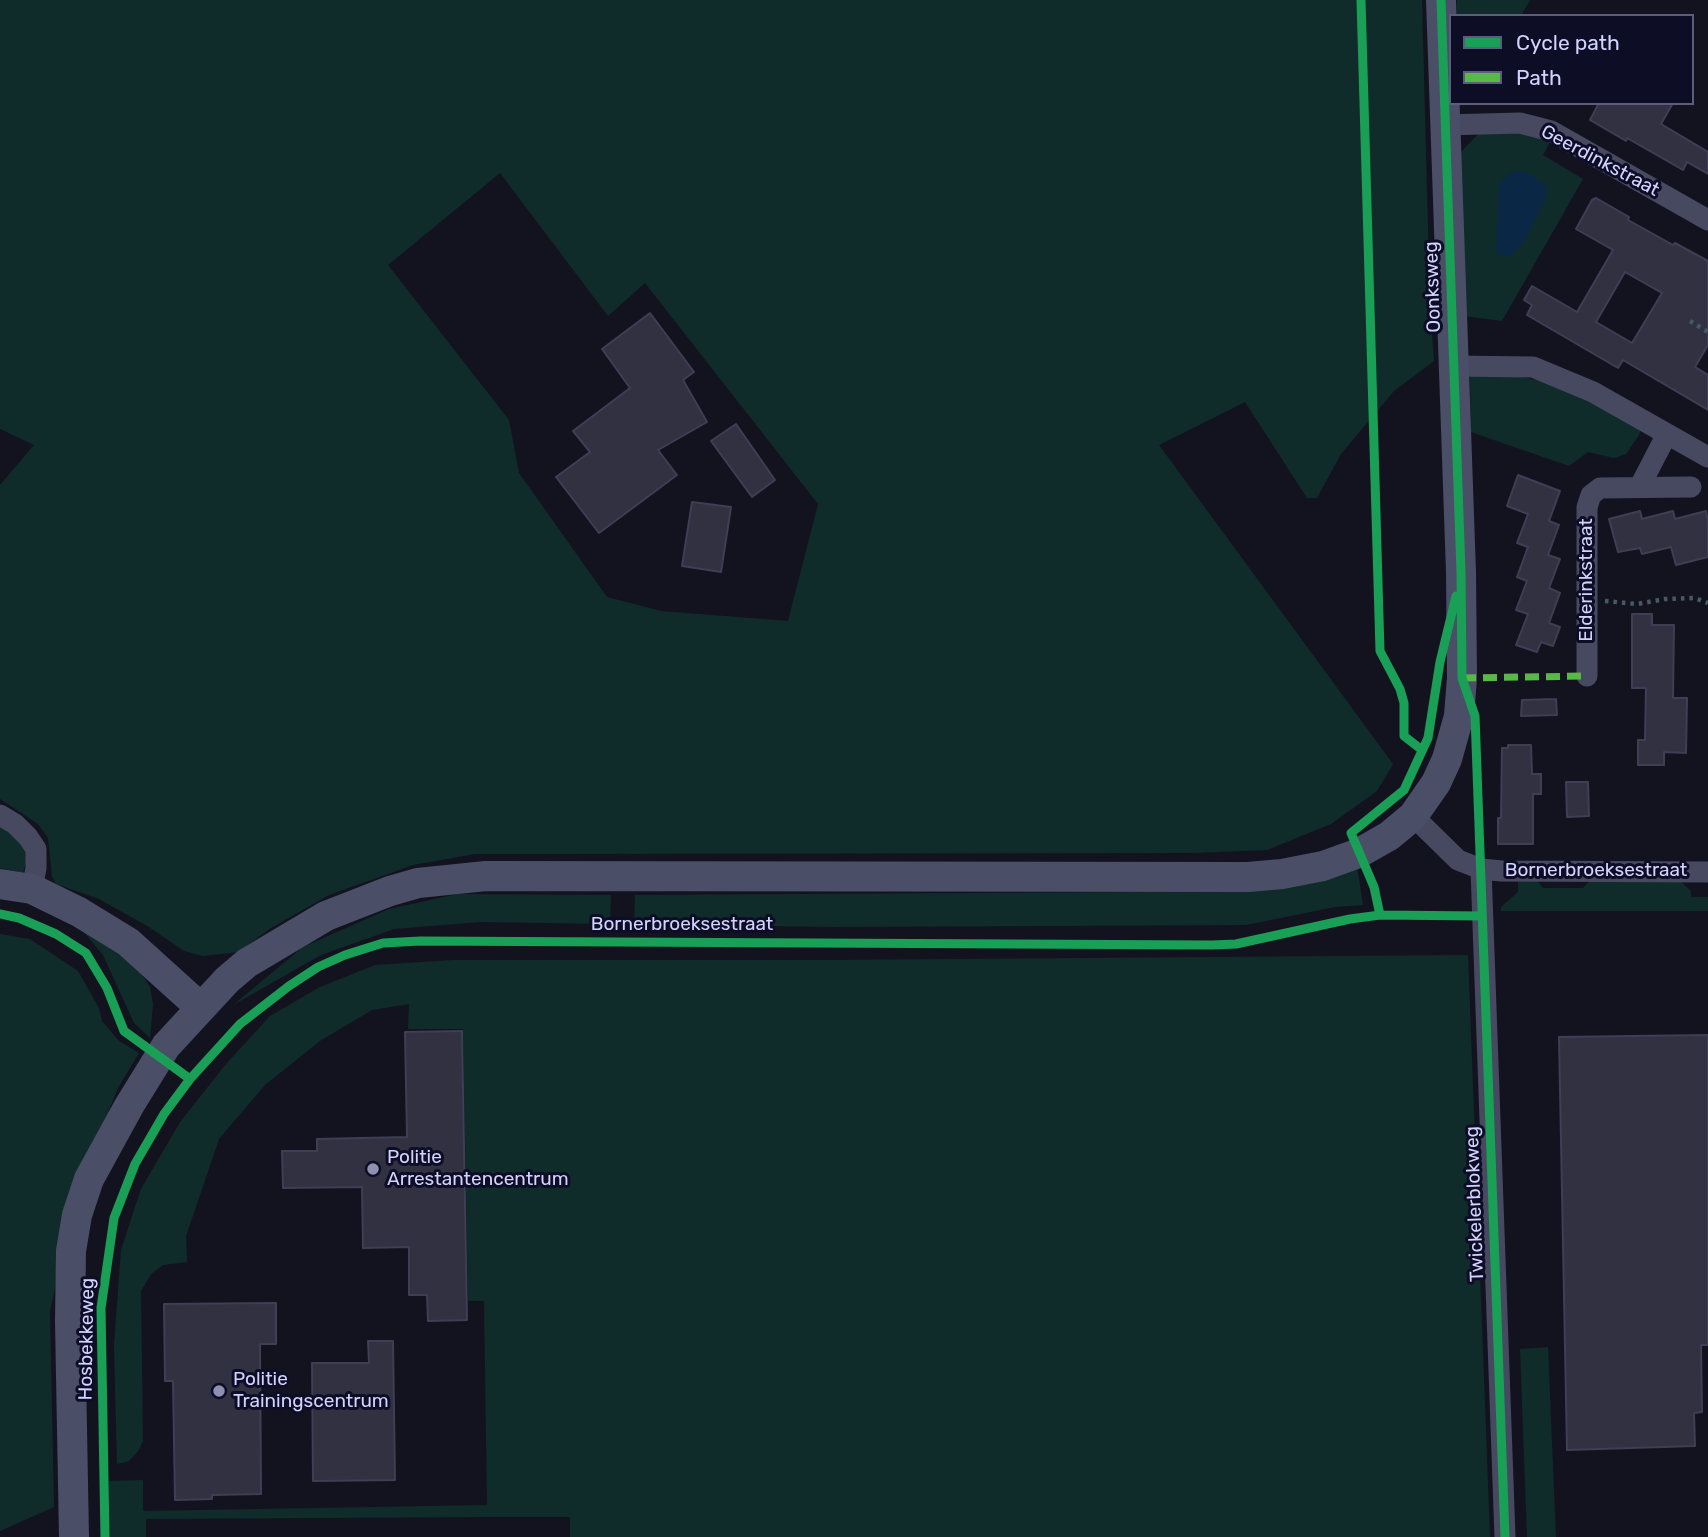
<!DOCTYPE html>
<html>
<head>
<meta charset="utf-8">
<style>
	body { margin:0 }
	#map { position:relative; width:1708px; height:1537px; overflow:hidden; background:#131320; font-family:Rubik,sans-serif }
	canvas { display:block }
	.legend { position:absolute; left:1449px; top:14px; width:245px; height:91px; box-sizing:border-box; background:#0e0d26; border:2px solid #5c5d7d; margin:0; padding:9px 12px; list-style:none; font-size:21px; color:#d2d4ff }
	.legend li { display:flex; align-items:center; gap:14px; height:35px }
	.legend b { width:35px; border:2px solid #5c5d7d }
</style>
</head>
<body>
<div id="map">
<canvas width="1708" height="1537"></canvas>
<ul class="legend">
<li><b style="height:9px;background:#1a9f57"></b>Cycle path</li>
<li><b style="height:9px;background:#58b947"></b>Path</li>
</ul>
</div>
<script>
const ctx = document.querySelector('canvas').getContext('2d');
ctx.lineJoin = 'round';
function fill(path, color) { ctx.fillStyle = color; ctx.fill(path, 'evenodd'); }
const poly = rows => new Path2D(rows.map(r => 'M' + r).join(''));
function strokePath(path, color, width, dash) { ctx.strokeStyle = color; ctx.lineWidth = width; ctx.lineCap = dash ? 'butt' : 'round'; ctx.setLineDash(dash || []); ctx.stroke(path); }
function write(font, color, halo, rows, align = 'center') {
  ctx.font = font + ' Rubik,sans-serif'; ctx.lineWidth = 6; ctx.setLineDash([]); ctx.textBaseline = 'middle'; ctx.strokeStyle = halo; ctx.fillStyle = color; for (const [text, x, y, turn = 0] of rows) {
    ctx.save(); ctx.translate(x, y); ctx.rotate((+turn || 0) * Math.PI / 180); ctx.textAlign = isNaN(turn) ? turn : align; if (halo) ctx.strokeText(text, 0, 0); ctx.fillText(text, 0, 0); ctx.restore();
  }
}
const green = poly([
	[0,0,1422,0,1430,306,1434,361,1394,391,1341,454,1317,498,1307,498,1245,402,1159,445,1393,764,1377,791,1331,824,1267,850,1193,853,475,854,413,865,329,895,271,928,238,952,203,956,184,951,149,927,99,899,56,884,52,876,48,838,38,824,0,799,0,485,34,445,0,429],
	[500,173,608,316,645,283,818,504,788,621,661,611,607,597,519,473,509,420,388,265],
	[1457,0,1530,0,1521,16,1457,16],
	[1480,132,1536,133,1551,140,1543,155,1583,179,1502,321,1463,316,1459,154],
	[1470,373,1515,376,1559,384,1643,423,1639,435,1626,454,1614,458,1588,452,1569,466,1471,432],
	[0,823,29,853,23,873,0,868],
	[1357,866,1363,905,1335,907,1246,925,835,927,634,924,635,895,1133,892,1291,883],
	[1518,879,1536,879,1543,888,1583,888,1590,880,1679,880,1691,891,1691,897,1708,897,1708,911,1501,911,1501,907,1518,892],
	[458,894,611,895,610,924,479,922,394,929,321,955,233,1005,303,947,389,909],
	[74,920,93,930,140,971,150,987,153,1004,150,1038,134,1023,103,955],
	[0,934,30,939,78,971,99,1008,102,1021,119,1041,139,1053,118,1088,76,1191,50,1311,54,1507,0,1531],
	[1468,955,1490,1537,570,1537,570,1517,484,1517,146,1519,146,1537,109,1537,109,1481,143,1480,143,1511,487,1505,484,1301,468,1301,463,1029,408,1029,409,1004,372,1010,320,1041,265,1085,219,1139,186,1236,187,1262,163,1265,151,1274,141,1291,143,1441,138,1451,129,1461,117,1464,114,1345,121,1250,141,1189,180,1122,226,1064,270,1016,320,987,375,965,454,960,830,960],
	[1548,1347,1556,1537,1527,1537,1520,1349]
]);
const water = poly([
	[1518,171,1529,174,1545,184,1547,197,1523,243,1510,257,1496,253,1499,184,1509,173]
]);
const building = poly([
	[1599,103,1673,103,1661,124,1708,152,1708,174,1687,162,1683,170,1627,138,1626,141,1590,120,1599,103],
	[1596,198,1629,217,1628,220,1673,245,1675,243,1708,261,1708,345,1695,367,1708,375,1708,410,1623,360,1618,368,1527,315,1532,305,1524,300,1532,286,1577,312,1613,250,1576,229,1592,200,1596,198],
	[1625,272,1662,293,1632,343,1596,322,1625,272],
	[650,313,694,372,683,380,707,422,658,450,677,475,599,533,556,477,590,452,573,431,630,388,602,349,650,313],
	[736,424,775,480,752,497,711,441,736,424],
	[1518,475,1560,491,1549,521,1559,525,1548,555,1560,559,1549,588,1560,593,1549,623,1560,627,1553,646,1541,642,1537,652,1516,645,1528,614,1516,610,1527,581,1517,577,1528,547,1517,543,1528,514,1507,506,1518,475],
	[692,502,731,507,721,572,682,566,692,502],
	[1640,511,1642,519,1673,511,1675,519,1706,511,1708,521,1708,557,1676,565,1671,547,1642,554,1640,548,1618,552,1609,519,1640,511],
	[1632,614,1652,614,1652,625,1674,625,1673,698,1687,698,1686,753,1664,752,1664,765,1638,765,1638,740,1645,740,1646,688,1632,688,1632,614],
	[1556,699,1557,715,1521,716,1522,700,1556,699],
	[1508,745,1531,745,1532,774,1541,774,1541,794,1533,794,1533,844,1498,844,1498,818,1501,818,1502,748,1508,748,1508,745],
	[1566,782,1588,782,1589,816,1567,817,1566,782],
	[462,1031,467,1320,428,1321,427,1295,409,1295,409,1247,363,1248,362,1187,283,1188,282,1151,317,1151,317,1139,407,1137,405,1032,462,1031],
	[1708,1035,1708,1345,1701,1345,1702,1412,1694,1413,1695,1446,1567,1450,1559,1037,1708,1035],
	[276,1303,276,1344,260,1344,261,1494,212,1495,212,1499,175,1500,173,1381,165,1381,164,1304,276,1303],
	[368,1341,393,1341,395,1480,313,1481,312,1363,369,1363,368,1341]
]);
const path = poly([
	[1690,321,1708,332],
	[1605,601,1637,604,1665,599,1695,598,1708,603]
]);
const minor = poly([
	[1445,125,1520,123,1551,131,1708,220],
	[1453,366,1533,367,1593,392,1708,457],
	[1640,486,1667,434],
	[1587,676,1587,507,1591,495,1600,488,1691,487],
	[0,815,15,824,28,837,36,849,36,868,32,889],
	[1413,816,1458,860,1481,869,1502,871,1708,872],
	[1481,869,1505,1537]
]);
const secondary = poly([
	[0,884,32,889,79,912,128,942,201,1008],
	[74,1537,70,1321,71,1251,77,1215,89,1179,129,1106,166,1046,227,980,247,963,326,916,390,891,418,883,486,876,1248,877,1282,874,1323,866,1359,853,1389,836,1413,816,1436,783,1447,759,1459,716,1462,678,1461,572,1441,0]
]);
const quiet = poly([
	[1462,678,1587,676]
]);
const cycleway = poly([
	[1361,0,1380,651,1400,689,1404,703,1404,736,1422,750],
	[1441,0,1461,572,1462,678,1475,716,1505,1537],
	[0,914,19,918,56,934,86,953,107,988,124,1031,190,1079],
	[1380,915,1374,887,1351,833,1404,790,1428,738,1440,662,1456,596],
	[105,1537,101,1308,114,1218,135,1164,164,1114,190,1079,240,1024,289,986,318,967,345,955,383,943,420,941,1212,945,1236,944,1350,919,1380,915,1482,916]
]);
const markers = [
	[373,1169,7,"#8f90b1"],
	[219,1391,7,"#8f90b1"]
];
const streetNames = [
	["Geerdinkstraat",1600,161,28],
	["Oonksweg",1433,287,-92],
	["Elderinkstraat",1587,580,-90],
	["Bornerbroeksestraat",1596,871],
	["Bornerbroeksestraat",682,925],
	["Twickelerblokweg",1475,1204,-92],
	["Hosbekkeweg",87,1339,-89]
];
const poiNames = [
	["Politie",387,1158],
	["Arrestantencentrum",387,1180],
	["Politie",233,1380],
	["Trainingscentrum",233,1402]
];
fill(green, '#102c2a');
fill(water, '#0a2846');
fill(building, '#313142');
strokePath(building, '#3e3e55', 2);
strokePath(path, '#465a65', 4.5, [3.5, 5]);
strokePath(minor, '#474961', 21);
strokePath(secondary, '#4a4e67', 30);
strokePath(quiet, '#58b947', 7, [14, 7]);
strokePath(cycleway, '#1a9f57', 9);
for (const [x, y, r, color] of markers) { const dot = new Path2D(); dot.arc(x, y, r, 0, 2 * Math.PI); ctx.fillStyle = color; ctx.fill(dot); strokePath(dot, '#0e0d26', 2.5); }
write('19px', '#d2d4ff', '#0e0d26', streetNames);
write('19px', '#d2d4ff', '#0e0d26', poiNames, 'left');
</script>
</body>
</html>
